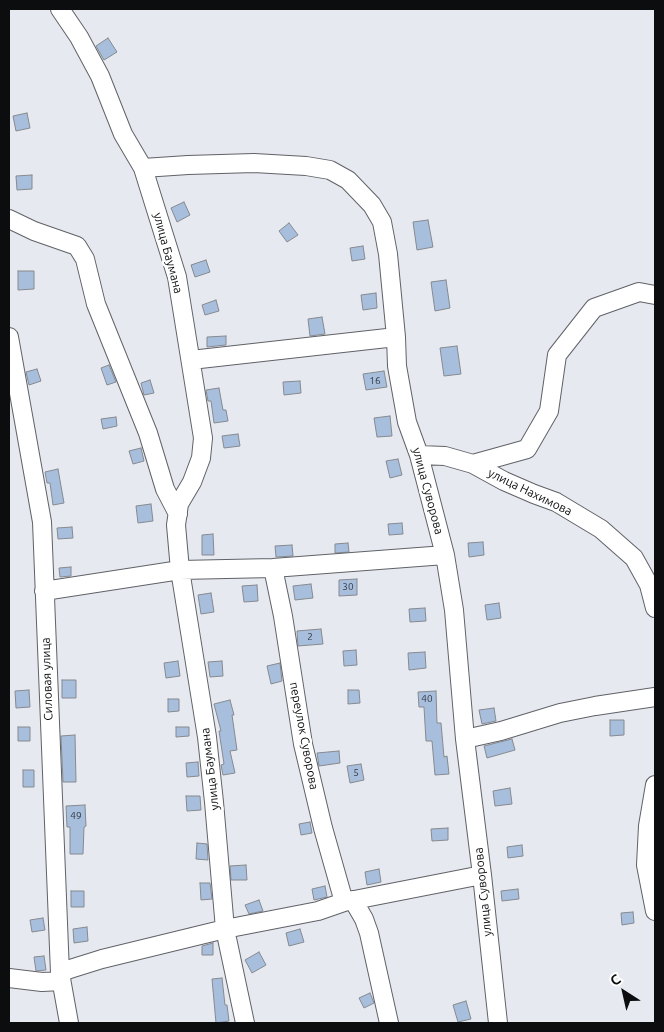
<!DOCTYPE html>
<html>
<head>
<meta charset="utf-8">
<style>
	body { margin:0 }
	#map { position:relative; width:664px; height:1032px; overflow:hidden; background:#e6e9ef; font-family:Ubuntu,sans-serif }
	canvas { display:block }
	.frame { position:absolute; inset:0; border:10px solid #0c0d0f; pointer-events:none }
	.north { position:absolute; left:599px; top:967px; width:50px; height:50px; -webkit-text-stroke:4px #fff; paint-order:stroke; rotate:325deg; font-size:14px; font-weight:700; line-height:20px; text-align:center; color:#0c0d0f }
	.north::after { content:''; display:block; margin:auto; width:18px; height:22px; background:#0c0d0f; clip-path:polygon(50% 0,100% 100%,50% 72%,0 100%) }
</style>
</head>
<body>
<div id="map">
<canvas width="664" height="1032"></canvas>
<div class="frame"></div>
<div class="north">С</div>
</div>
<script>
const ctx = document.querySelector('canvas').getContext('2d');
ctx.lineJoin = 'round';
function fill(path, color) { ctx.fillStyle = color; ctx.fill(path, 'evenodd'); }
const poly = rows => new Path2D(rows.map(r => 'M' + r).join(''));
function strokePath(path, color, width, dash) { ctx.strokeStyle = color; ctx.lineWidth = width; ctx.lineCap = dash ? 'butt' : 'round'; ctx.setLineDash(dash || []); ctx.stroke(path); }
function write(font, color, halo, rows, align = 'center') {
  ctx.font = font + ' Ubuntu,sans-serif'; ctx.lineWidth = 5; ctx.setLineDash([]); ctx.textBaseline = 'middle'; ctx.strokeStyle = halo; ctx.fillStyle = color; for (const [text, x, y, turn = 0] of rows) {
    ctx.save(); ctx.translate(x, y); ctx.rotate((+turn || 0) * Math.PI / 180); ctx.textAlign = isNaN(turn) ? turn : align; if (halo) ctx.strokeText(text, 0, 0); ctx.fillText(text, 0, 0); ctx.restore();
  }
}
const building = poly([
	[108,38,117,52,104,60,96,46,108,38],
	[27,113,30,128,16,131,13,116,27,113],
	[32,175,32,189,17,190,16,176,32,175],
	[184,202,190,215,177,222,171,208,184,202],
	[428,220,433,247,417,250,413,222,428,220],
	[289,223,298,235,287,242,279,231,289,223],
	[363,246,365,259,352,261,350,248,363,246],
	[206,260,210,272,195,277,191,265,206,260],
	[18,271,34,271,34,289,18,290,18,271],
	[446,280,450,308,435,311,431,282,446,280],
	[376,293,377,308,363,310,361,295,376,293],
	[216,300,219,311,205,315,202,305,216,300],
	[322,317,325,334,310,336,308,319,322,317],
	[226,336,226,345,207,347,207,337,226,336],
	[457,346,461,374,444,376,440,348,457,346],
	[109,365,116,382,107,385,101,368,109,365],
	[37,369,41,381,29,385,26,372,37,369],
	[384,371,387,387,366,390,363,374,384,371],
	[150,380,154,393,144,395,141,383,150,380],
	[300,381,301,393,284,395,283,382,300,381],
	[219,388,223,410,226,410,228,421,214,423,211,401,208,401,206,390,219,388],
	[390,416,392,436,377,437,374,418,390,416],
	[116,417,117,426,103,429,101,419,116,417],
	[238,434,240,446,224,448,222,436,238,434],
	[141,448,144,461,133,464,129,451,141,448],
	[398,459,402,475,390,478,386,461,398,459],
	[58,469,64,503,53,505,50,483,47,483,45,472,58,469],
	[151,504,153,521,138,523,136,506,151,504],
	[402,523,403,534,389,535,388,524,402,523],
	[72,527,73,538,58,539,57,528,72,527],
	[213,534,214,555,202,555,202,535,213,534],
	[483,542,484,555,469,557,468,543,483,542],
	[348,543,349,552,335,553,335,544,348,543],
	[292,545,293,556,276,557,275,546,292,545],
	[71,567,71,576,60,577,59,568,71,567],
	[357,579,357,595,339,596,339,580,357,579],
	[311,584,313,598,295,600,293,586,311,584],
	[257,585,258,601,244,602,242,586,257,585],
	[211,593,214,612,201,614,198,595,211,593],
	[499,603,501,618,487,620,485,605,499,603],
	[425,608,426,621,410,622,409,609,425,608],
	[321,629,323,644,298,646,297,631,321,629],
	[356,650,357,665,344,666,343,651,356,650],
	[425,652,426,668,409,670,408,653,425,652],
	[178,661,180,676,166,678,164,663,178,661],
	[222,661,223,676,210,677,208,662,222,661],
	[280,663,282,681,271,684,267,666,280,663],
	[62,680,76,680,76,698,62,698,62,680],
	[29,690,30,707,16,708,15,691,29,690],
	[348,690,359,690,360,703,348,704,348,690],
	[436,691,437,723,441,723,444,757,447,756,449,774,435,775,432,741,426,741,424,707,419,707,418,692,436,691],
	[168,699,179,699,179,711,168,712,168,699],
	[230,700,234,715,232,715,237,750,230,751,235,773,223,775,221,765,224,764,219,731,221,731,214,704,230,700],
	[494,708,496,721,482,724,479,710,494,708],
	[610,720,624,720,624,735,610,736,610,720],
	[18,727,30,727,30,741,18,741,18,727],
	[176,727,189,727,189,736,176,737,176,727],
	[75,735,76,782,63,782,61,736,75,735],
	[512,739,515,750,487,758,484,746,512,739],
	[339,751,340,763,319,766,317,753,339,751],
	[198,762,199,776,187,777,186,763,198,762],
	[361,764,364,780,350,783,347,766,361,764],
	[23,770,34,770,34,787,23,787,23,770],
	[510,788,512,804,495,806,493,791,510,788],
	[186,796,200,796,201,810,187,811,186,796],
	[85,805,86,826,84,827,83,854,70,854,70,827,67,827,66,806,85,805],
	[310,822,312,833,301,835,299,824,310,822],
	[448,828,448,840,432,841,431,829,448,828],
	[197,843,207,844,208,860,196,859,197,843],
	[522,845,523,856,508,858,507,847,522,845],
	[246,865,247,880,231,880,230,866,246,865],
	[379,869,381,882,367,885,365,872,379,869],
	[200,883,210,883,212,899,201,900,200,883],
	[325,886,327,897,314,900,312,889,325,886],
	[518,889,519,899,502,901,501,891,518,889],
	[71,891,84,891,84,907,71,907,71,891],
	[259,900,263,911,249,914,245,905,259,900],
	[633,912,634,923,622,925,621,913,633,912],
	[43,918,45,930,32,932,30,920,43,918],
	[87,927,88,941,74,943,73,929,87,927],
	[300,929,304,942,289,946,286,933,300,929],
	[213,943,213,955,202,955,202,946,213,943],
	[259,952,266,965,252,973,245,960,259,952],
	[44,956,46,970,36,971,34,957,44,956],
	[222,978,225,1005,227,1005,229,1021,216,1023,212,979,222,978],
	[370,993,374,1003,364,1008,359,998,370,993],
	[466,1001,471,1019,458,1022,453,1005,466,1001]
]);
const minor = poly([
	[60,9,79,37,100,76,123,134,143,168,177,277,203,438,201,458,192,482,179,504,176,525,180,570,207,737,214,802,225,929,245,1023],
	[143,168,188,165,254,163,306,166,330,170,348,180,372,205,382,222,388,254,396,337,397,366,407,422,419,455,445,555,454,610,465,739,482,875,498,1023],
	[9,219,34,231,77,246,85,259,96,304,148,433,165,489,178,514],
	[9,337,42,522,60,973,69,1023],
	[191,360,396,337],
	[419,455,445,456,473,464,504,481,534,494,556,502,601,529,634,558,649,585,655,608],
	[473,464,527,449,549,411,557,355,594,308,639,292,655,295],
	[273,568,283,616,303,744,323,828,344,902],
	[44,591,180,570,273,568,445,555],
	[465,739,501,731,560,713,595,706,655,697],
	[655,785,648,826,646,865,655,911],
	[353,900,364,919,369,933,389,1023],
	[60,973,70,969,102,959,225,929,318,911,344,902,482,875],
	[9,978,42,982,61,981]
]);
const numberNames = [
	["16",375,381],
	["30",348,587],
	["2",310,637],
	["40",427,699],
	["5",356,773],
	["49",76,816]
];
const streetNames = [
	["улица Баумана",168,253,75],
	["улица Суворова",428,491,75],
	["улица Нахимова",530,492,26],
	["Силовая улица",47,679,-92],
	["переулок Суворова",304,736,79],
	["улица Баумана",210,769,-97],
	["улица Суворова",483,892,-96]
];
fill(building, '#a8bedd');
strokePath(building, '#868a8f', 1);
strokePath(minor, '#5f6267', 20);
strokePath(minor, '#fff', 18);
write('10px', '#333942', null, numberNames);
write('12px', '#0c0d0f', '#fff', streetNames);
</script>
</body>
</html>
